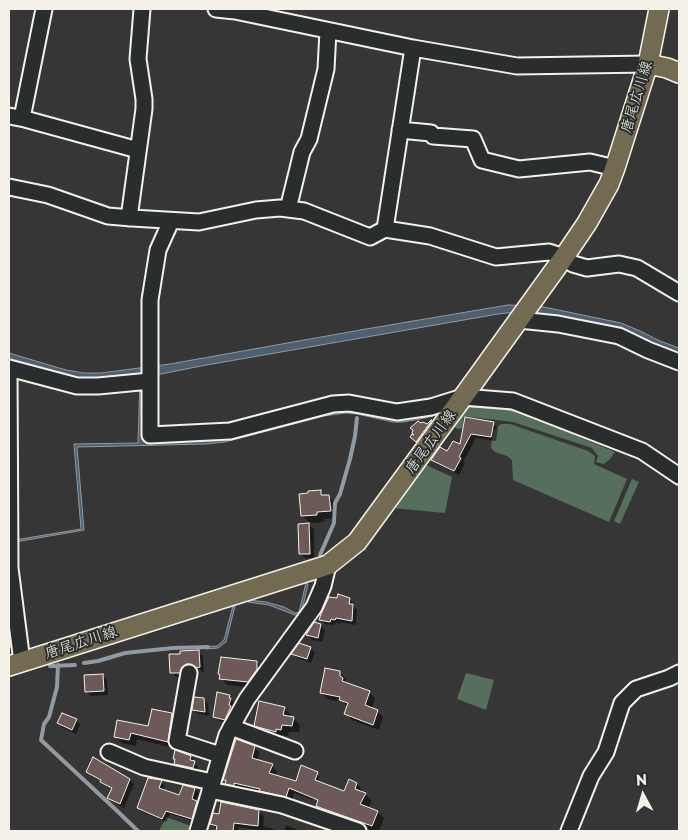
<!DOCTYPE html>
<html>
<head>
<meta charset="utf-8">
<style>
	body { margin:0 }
	#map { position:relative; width:688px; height:840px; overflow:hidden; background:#373636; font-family:"Playpen Sans",sans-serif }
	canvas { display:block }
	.frame { position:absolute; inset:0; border:10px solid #f4f1e8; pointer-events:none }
	.north { position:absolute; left:618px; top:770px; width:50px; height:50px; -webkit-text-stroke:4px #2a2d2e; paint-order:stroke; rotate:354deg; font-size:14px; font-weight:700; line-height:20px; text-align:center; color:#f4f1e8 }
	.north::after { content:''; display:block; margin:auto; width:18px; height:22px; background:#f4f1e8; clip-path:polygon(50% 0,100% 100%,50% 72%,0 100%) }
</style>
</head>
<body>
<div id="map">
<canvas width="688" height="840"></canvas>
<div class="frame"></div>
<div class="north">N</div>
</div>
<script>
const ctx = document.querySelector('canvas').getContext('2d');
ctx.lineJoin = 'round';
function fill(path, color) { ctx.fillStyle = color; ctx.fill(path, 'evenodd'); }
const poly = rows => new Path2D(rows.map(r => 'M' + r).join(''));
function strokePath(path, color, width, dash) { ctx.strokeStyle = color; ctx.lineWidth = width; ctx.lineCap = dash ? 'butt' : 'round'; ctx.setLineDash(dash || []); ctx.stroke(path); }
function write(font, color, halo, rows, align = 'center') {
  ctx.font = font + ' "Playpen Sans","Klee One",sans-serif'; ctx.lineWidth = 4; ctx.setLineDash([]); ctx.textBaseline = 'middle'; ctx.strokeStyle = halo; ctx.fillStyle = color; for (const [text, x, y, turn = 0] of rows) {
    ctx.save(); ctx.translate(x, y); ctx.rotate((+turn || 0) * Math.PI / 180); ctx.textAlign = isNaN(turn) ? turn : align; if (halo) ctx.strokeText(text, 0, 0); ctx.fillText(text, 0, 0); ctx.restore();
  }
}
const green = poly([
	[466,406,513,409,615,452,610,459,604,464,596,462,598,456,592,448,513,422,464,416,462,428,458,429,452,426],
	[501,424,510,424,588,451,595,456,594,464,627,479,609,522,513,480,512,460,507,456,495,452,491,448,493,431],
	[424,464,452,477,445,513,392,508],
	[632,479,639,482,620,524,614,521],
	[466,673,494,680,486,710,457,699],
	[166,817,191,826,190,831,159,831]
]);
const water = poly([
	[508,305,539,306,621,323,640,331,660,341,679,348,679,358,516,312,498,314,201,366,156,375,146,439,310,413,466,402,503,404,638,453,679,481,679,487,643,460,517,412,503,409,467,407,425,418,404,422,393,422,357,414,345,413,324,416,225,442,206,444,77,447,84,530,15,542,15,540,81,529,74,444,138,443,140,378,79,380,9,362,9,353,66,370,84,373,101,373,170,364,366,329,508,305],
	[306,583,308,584,301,615,295,615,269,605,248,602,248,600,266,602,284,607,295,613,299,612,306,583],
	[233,606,235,606,226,642,218,648,206,649,205,647,217,646,224,640,233,606]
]);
const shadow = poly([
	[466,419,493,423,498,428,496,441,476,438,463,462,465,463,459,475,437,464,433,460,461,446],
	[431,421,436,426,421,446,417,443,420,438,417,438,417,436],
	[320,491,325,496,328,496,336,503,337,518,324,519,324,522,310,523,302,516],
	[309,525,314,529,314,558,305,558,300,554],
	[350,599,354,604,353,606,357,610,356,625,341,622,340,624,336,622,334,625,325,624,321,620],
	[320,625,325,630,322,642,312,640,308,635],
	[310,648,315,653,311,663,297,658,293,654],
	[198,652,203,656,204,672,202,672,197,668,191,668,184,677,176,677,171,672,181,655],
	[257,662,263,669,255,688,227,685,221,678],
	[340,673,346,679,346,682,349,685,369,692,375,698,372,709,377,711,383,717,379,730,352,720,346,714,347,706,343,702,327,699,321,692],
	[102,675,107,680,108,695,91,696,86,691],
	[229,696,235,704,229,723,219,721,214,716],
	[204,699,208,704,209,716,198,714,193,710],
	[284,708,291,715,291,718,293,718,300,725,299,732,289,732,288,736,282,735,282,738,263,733,256,725],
	[172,714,178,721,174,748,137,739,136,746,122,743,115,737,149,728],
	[76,720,80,725,76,734,63,728,58,723],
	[254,747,259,752,258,761,272,766,277,771,275,776,297,782,314,771,319,777,313,800,294,793,292,801,239,788,239,790,232,788,225,780],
	[191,757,195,761,194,763,198,767,197,772,180,768,175,764,176,760,174,758],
	[87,772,130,780,134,784,124,808,113,802,109,798,113,789,106,786,102,781,92,776],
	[161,782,165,786,163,791,180,797,184,787,195,789,199,793,196,801,201,806,196,822,170,814,166,822,142,812,138,808],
	[357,784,363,791,362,793,365,794,372,801,368,808,377,812,384,818,379,831,372,831,369,829,329,815,322,808],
	[259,811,264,816,263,826,280,831,256,831,257,830,238,827,238,831,217,831,217,830,211,824,220,815],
	[286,825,298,830,300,831,284,831]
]);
const stream = poly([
	[320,555,334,523,335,503,340,494,350,459,355,436,357,418],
	[9,623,11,646,9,646],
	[84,663,98,661,125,653,173,648,208,647],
	[58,665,57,687,49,717,44,724,41,740,114,808,138,831],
	[50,666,75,665]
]);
const building = poly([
	[465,417,494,422,491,437,471,434,459,457,461,458,454,471,431,460,440,447,447,451,453,441,460,444,465,417],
	[431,420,432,420,416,442,410,437,412,434,414,435,412,433,413,430,410,428,418,421,421,423,423,422,427,424,431,420],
	[321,490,321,495,329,495,331,511,317,512,317,515,301,516,299,494,308,493,308,491,321,490],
	[309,523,310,554,299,554,298,524,309,523],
	[338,594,350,598,349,604,353,604,352,621,336,618,335,620,331,619,330,622,319,620,321,614,329,597,337,598,338,594],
	[314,622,321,624,318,638,306,635,314,622],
	[299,643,311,647,307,659,291,654,299,643],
	[199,650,200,667,196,668,191,664,186,664,182,667,180,673,170,673,169,654,180,654,180,651,199,650],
	[221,657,257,661,257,669,248,682,219,679,220,675,218,674,221,657],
	[325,668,340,671,340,676,343,678,342,681,370,691,365,705,378,710,373,725,344,714,348,703,339,700,340,697,320,693,325,668],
	[103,674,104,691,85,692,84,675,103,674],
	[217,692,230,695,229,698,231,698,229,705,231,706,225,720,213,717,217,692],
	[194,697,204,698,205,712,192,710,194,697],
	[259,701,285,707,283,715,294,717,292,726,282,725,281,730,276,729,276,732,254,726,259,701],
	[152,709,172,713,168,742,131,733,129,740,114,737,117,720,148,726,152,709],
	[62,713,77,719,72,730,57,723,62,713],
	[236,739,255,746,252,758,273,764,269,773,296,781,301,765,318,772,315,780,344,791,349,779,357,783,355,789,366,793,360,804,378,811,372,826,324,809,316,806,318,800,289,788,286,797,259,791,260,789,234,783,234,786,225,784,226,780,223,780,236,739],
	[175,750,191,756,190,760,195,761,193,768,174,764,175,759,173,759,175,750],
	[93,757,130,779,120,804,107,798,112,788,100,782,101,780,86,772,93,757],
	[148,778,162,780,159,788,179,795,183,785,195,788,192,799,197,801,192,819,166,811,162,819,137,808,148,778],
	[221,802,259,810,258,826,234,823,233,831,216,831,217,826,210,824,213,813,219,814,221,802]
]);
const minor = poly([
	[216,9,235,11,413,48,517,66,648,64],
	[9,116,25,119,138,150],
	[22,118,44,9],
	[400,130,431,133,433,136,473,139,482,160,519,169,590,162,615,168],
	[9,187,48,195,108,216,132,218,199,222,256,210,280,208,304,211,370,237,385,229,430,236,496,257,549,252,564,257,573,264,587,268,619,264,637,268,679,293],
	[288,209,302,152,309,139,326,69,328,31],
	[129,218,144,109,144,99,138,59,142,9],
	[171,221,158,250,150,300,150,435,230,431,333,404,349,403,397,412,431,407,463,397,513,401,642,451,679,476],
	[385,229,413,48],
	[519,320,558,324,619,336,648,350,679,362],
	[9,368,10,568,22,662],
	[9,368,77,386,98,386,150,381],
	[189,673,177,741,220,755],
	[231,727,295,751],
	[109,752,144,767,212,782],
	[210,790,282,805,358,831],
	[198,831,227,735,247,699,314,607,323,586,328,565],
	[569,831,591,776,606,752,622,703,636,689,669,678,679,673]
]);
const major = poly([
	[648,64,667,68,679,73],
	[9,666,328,565,357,542,463,397,564,257,587,223,609,184,615,168,648,64,659,9]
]);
const streetNames = [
	["唐尾広川線",637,97,-73],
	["唐尾広川線",431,442,-54],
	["唐尾広川線",81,643,-18]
];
fill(green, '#566e5c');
fill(water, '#4e6070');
strokePath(water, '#909aa0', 1);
fill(shadow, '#0007');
strokePath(stream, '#909aa0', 4);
fill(building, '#6c5958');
strokePath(building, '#f4f1e8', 1);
strokePath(minor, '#f4f1e8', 19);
strokePath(major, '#f4f1e8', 22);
strokePath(minor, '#2a2d2e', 15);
strokePath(major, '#726b52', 19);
write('15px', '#f4f1e8', '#2a2d2e', streetNames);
</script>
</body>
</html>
